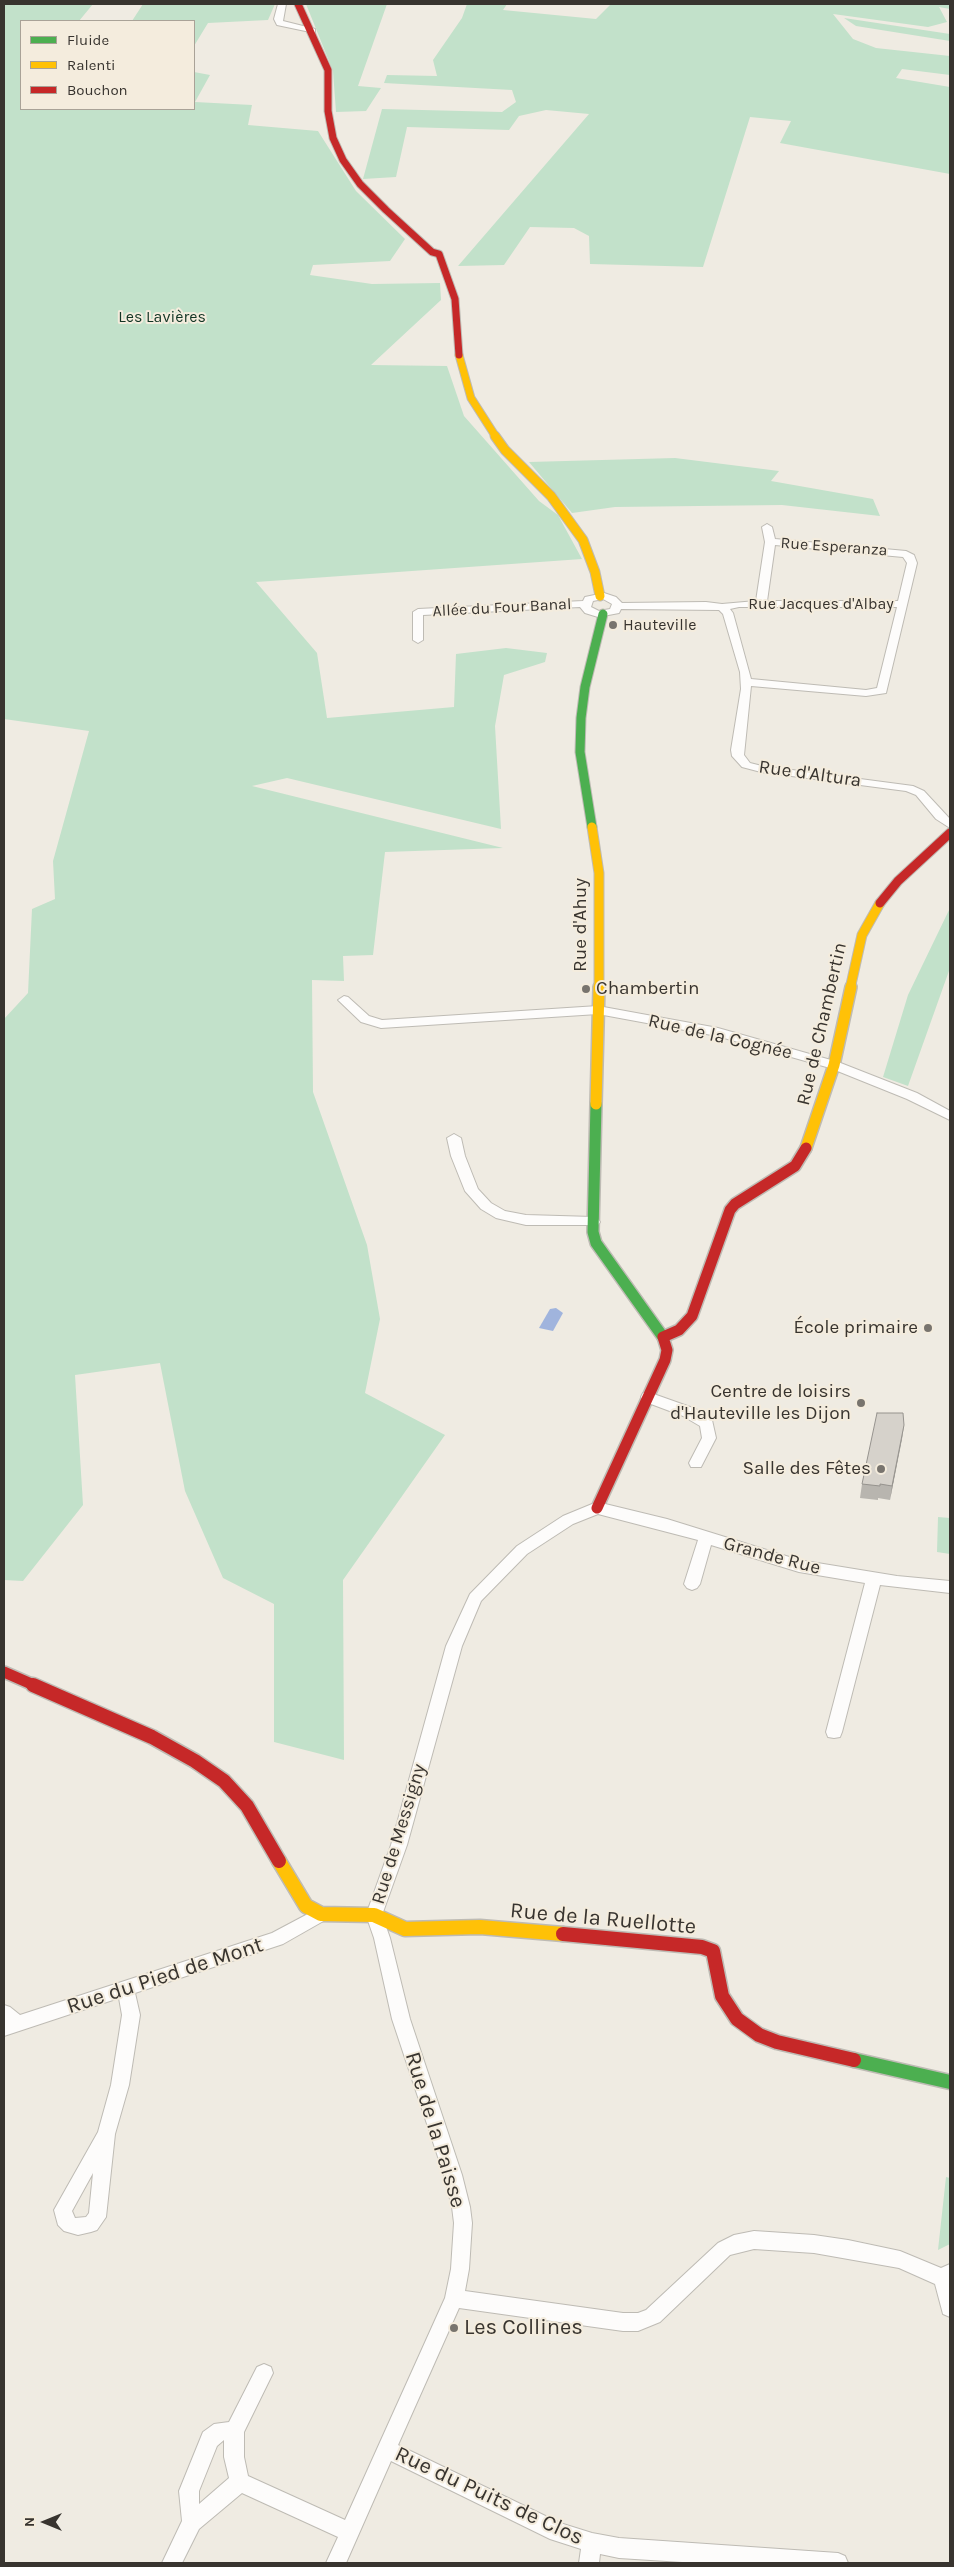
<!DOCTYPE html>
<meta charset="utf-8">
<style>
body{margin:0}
#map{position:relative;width:954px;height:2567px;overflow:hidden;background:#efebe2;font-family:Karla,sans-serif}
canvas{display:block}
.frame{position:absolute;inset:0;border:5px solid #38342f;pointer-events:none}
.legend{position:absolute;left:20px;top:20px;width:175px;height:90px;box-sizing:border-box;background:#f4ecdd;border:1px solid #a9a297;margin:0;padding:6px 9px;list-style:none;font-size:15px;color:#38342f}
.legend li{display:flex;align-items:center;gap:10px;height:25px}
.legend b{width:25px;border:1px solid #a9a297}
.north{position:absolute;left:20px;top:2497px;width:50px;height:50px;-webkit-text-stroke:4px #f4ecdd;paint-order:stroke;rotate:270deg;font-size:14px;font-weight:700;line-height:20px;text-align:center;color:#38342f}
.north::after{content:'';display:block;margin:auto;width:18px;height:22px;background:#38342f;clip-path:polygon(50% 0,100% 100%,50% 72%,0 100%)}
</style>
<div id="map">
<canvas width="954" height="2567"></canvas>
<div class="frame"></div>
<ul class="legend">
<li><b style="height:6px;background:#4caf50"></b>Fluide</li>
<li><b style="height:6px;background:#ffc107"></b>Ralenti</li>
<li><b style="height:6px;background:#c62828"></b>Bouchon</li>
</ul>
<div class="north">N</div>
</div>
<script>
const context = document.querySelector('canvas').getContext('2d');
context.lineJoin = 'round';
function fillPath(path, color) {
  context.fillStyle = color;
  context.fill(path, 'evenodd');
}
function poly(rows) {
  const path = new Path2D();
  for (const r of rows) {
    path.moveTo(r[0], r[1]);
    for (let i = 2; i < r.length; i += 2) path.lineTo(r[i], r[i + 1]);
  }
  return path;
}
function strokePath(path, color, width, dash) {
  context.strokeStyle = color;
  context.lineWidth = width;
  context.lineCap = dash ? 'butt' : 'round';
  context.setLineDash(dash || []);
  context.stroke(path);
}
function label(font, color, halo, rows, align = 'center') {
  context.font = font + ' Karla,sans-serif';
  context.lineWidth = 4;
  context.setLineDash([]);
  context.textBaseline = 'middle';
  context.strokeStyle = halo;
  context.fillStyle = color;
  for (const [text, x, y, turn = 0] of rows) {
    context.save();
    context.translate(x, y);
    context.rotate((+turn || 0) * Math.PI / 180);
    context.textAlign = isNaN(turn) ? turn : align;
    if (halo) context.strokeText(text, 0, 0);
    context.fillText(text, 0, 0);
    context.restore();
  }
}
const green = poly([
 [4,4,93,4,79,21,21,21,21,109,194,109,194,72,210,75,195,102,252,105,248,125,318,131,356,191,405,239,390,261,313,265,310,275,372,284,440,283,441,300,371,365,447,366,464,416,539,501,558,515,582,559,256,582,317,653,327,718,454,707,456,654,506,648,547,653,545,662,504,675,495,726,501,829,287,778,252,786,503,848,385,852,373,955,343,956,344,981,312,980,313,1092,367,1245,380,1319,365,1393,445,1435,343,1580,344,1760,274,1742,274,1604,223,1578,185,1491,160,1363,75,1375,83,1505,23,1581,4,1580,4,1019,28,993,32,909,55,899,53,861,89,731,4,719],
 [143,4,275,4,268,20,208,23,194,46,194,21,132,21],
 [306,4,387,4,358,86,381,88,366,111,336,112,333,71],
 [467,4,507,4,503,10,596,19,611,4,950,4,950,9,939,7,947,22,928,27,833,14,853,39,876,48,950,56,950,75,902,69,896,78,950,87,950,174,780,143,791,121,750,117,703,267,590,264,589,236,574,228,530,227,504,265,458,266,589,114,546,110,519,116,509,130,407,127,396,177,363,179,382,109,502,112,516,102,512,90,384,83,387,75,437,76,433,60,462,18],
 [844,18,950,34,950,41,856,26],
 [675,458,779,471,771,481,873,499,880,516,782,505,615,507,572,513,529,462],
 [950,908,950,968,908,1086,883,1077,908,995],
 [938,1517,950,1518,950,1554,937,1552],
 [946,2177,950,2178,950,2244,938,2250]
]);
const water = poly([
 [556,1308,563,1313,553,1331,539,1328,550,1309]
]);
const street = poly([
 [278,4,286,4,283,21,315,29,315,33,277,25,274,19,278,4],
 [767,524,772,527,775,539,906,551,914,555,917,563,886,693,866,696,751,686,744,755,750,763,762,766,913,786,924,791,950,819,950,828,936,819,916,795,906,791,761,772,742,767,732,756,731,750,741,689,740,672,723,614,719,610,621,609,619,613,598,617,585,613,580,607,423,615,423,640,418,643,413,640,413,612,418,609,583,601,585,597,604,593,616,597,622,603,706,602,722,604,756,601,765,542,762,527,767,524],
 [775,545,903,557,907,563,898,601,767,601,775,545],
 [603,599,612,604,610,609,599,611,591,607,593,601,603,599],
 [739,607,897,607,877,688,866,690,751,679,733,613,730,609,739,607],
 [344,996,348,997,369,1016,382,1020,598,1006,718,1028,838,1062,917,1093,950,1111,950,1120,907,1099,830,1068,717,1036,598,1014,381,1028,361,1022,338,1000,344,996],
 [454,1134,461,1138,465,1156,478,1189,491,1203,505,1211,526,1215,593,1217,598,1219,600,1222,598,1225,526,1225,496,1218,481,1209,465,1191,451,1156,447,1138,454,1134],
 [648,1392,693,1408,706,1414,712,1420,716,1438,701,1467,691,1467,689,1463,702,1438,700,1426,683,1416,643,1401,641,1397,643,1393,648,1392],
 [597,1502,667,1519,799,1560,897,1576,950,1581,950,1593,880,1585,842,1732,840,1737,834,1738,828,1737,826,1732,865,1583,799,1572,711,1545,700,1584,697,1588,692,1590,687,1588,684,1584,698,1540,598,1514,573,1524,527,1554,481,1601,462,1646,407,1845,382,1915,390,1938,410,2019,462,2175,470,2207,472,2223,469,2269,465,2291,623,2313,638,2313,646,2310,718,2243,734,2235,754,2231,814,2235,848,2240,900,2251,941,2268,950,2264,950,2317,943,2314,935,2284,899,2268,814,2253,754,2249,730,2255,660,2322,638,2331,623,2331,459,2308,398,2445,560,2523,592,2533,619,2538,838,2553,845,2556,848,2563,698,2563,619,2558,600,2554,599,2563,579,2563,581,2549,550,2539,391,2461,346,2563,326,2563,338,2537,242,2493,199,2529,182,2563,162,2563,182,2521,179,2491,203,2432,214,2424,229,2422,257,2367,264,2364,271,2367,273,2373,244,2432,244,2457,248,2476,345,2520,445,2298,451,2269,454,2223,452,2207,444,2175,392,2019,374,1938,366,1915,391,1845,446,1646,470,1594,517,1546,563,1516,597,1502],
 [224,2440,224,2457,229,2478,199,2504,199,2491,217,2446,224,2440],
 [321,1907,327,1909,329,1914,327,1919,283,1944,135,1993,140,2015,129,2085,115,2134,106,2217,97,2230,91,2232,78,2235,64,2231,58,2225,54,2210,98,2132,111,2085,122,2015,119,1998,4,2036,4,2005,10,2007,20,2015,272,1933,321,1907],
 [93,2173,89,2213,86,2217,75,2218,72,2211,93,2173]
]);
const fastFar2 = poly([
 [592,827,580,752,581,718,585,687,603,614]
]);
const fastFar1 = poly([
 [596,1104,593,1232,596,1243,663,1337]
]);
const fast = poly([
 [854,2060,950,2082]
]);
const slowFar3 = poly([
 [459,355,471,398,496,437]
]);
const slowFar2 = poly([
 [495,436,505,450,551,496,583,540,595,572,600,596],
 [592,827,599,873,599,989],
 [850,989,862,935,880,903]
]);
const slowFar1 = poly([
 [596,1104,599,987],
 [806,1148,834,1065,851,987]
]);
const slow = poly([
 [279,1861,306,1906,321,1914,374,1915,405,1929,480,1927,563,1934]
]);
const jamFar3 = poly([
 [298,4,328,70,328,111,333,138,343,160,360,184,386,210,432,252,439,254,455,299,459,355]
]);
const jamFar2 = poly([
 [880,903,898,881,950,833]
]);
const jamFar1 = poly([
 [597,1508,665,1360,667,1350,663,1337,679,1330,692,1316,730,1210,735,1204,795,1166,806,1148],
 [4,1672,36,1686]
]);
const jam = poly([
 [33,1685,152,1737,195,1761,224,1781,247,1806,279,1861],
 [563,1934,702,1947,713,1951,722,1996,737,2019,759,2035,777,2042,854,2060]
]);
const wall = poly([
 [904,1425,890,1500,878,1498,878,1500,860,1498,862,1484]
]);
const shadedWall = poly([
 [904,1425,902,1439,890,1500,892,1486]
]);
const building = poly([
 [877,1413,903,1413,904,1425,892,1486,880,1484,880,1486,862,1484,877,1413]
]);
const markers = [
 [613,625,5,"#78746e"],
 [586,989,5,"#78746e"],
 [928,1328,5,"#78746e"],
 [861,1403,5,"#78746e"],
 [881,1469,5,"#78746e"],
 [454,2328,5,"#78746e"]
];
const farParknames = [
 ["Les Lavières",162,317]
];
const farStreetnames = [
 ["Rue Esperanza",834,547,4],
 ["Rue Jacques d'Albay",821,604],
 ["Allée du Four Banal",502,608,-3]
];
const farPoinames = [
 ["Hauteville",623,625]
];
const streetNames = [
 ["Rue d'Altura",810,774,8],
 ["Rue d'Ahuy",581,925,-90],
 ["Rue de Chambertin",822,1024,-77],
 ["Rue de la Cognée",720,1037,13],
 ["Grande Rue",772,1556,15],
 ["Rue de Messigny",399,1834,-73]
];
const poiNames = [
 ["Chambertin",596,989,"left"],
 ["École primaire",918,1328],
 ["Centre de loisirs",851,1392],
 ["d'Hauteville les Dijon",851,1414],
 ["Salle des Fêtes",871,1469]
];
const nearStreetnames = [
 ["Rue de la Ruellotte",603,1919,5],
 ["Rue du Pied de Mont",165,1976,-18],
 ["Rue de la Paisse",435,2130,73],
 ["Rue du Puits de Clos",489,2496,25]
];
const nearPoinames = [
 ["Les Collines",464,2328]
];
fillPath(green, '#c2e1ca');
fillPath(water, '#a0b4dd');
strokePath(street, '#bebbb4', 2);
strokePath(fastFar2, '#bebbb4', 11);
strokePath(fastFar1, '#bebbb4', 14);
strokePath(fast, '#bebbb4', 17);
strokePath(slowFar3, '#bebbb4', 9);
strokePath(slowFar2, '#bebbb4', 11);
strokePath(slowFar1, '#bebbb4', 14);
strokePath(slow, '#bebbb4', 17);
strokePath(jamFar3, '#bebbb4', 9);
strokePath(jamFar2, '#bebbb4', 11);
strokePath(jamFar1, '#bebbb4', 14);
strokePath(jam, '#bebbb4', 17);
fillPath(street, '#fdfcfb');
strokePath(fastFar2, '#4caf50', 9);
strokePath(fastFar1, '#4caf50', 11);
strokePath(fast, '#4caf50', 14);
strokePath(slowFar3, '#ffc107', 7);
strokePath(slowFar2, '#ffc107', 9);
strokePath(slowFar1, '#ffc107', 11);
strokePath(slow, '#ffc107', 14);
strokePath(jamFar3, '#c62828', 7);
strokePath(jamFar2, '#c62828', 9);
strokePath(jamFar1, '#c62828', 11);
strokePath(jam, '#c62828', 14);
fillPath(wall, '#b8b5af');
fillPath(shadedWall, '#96938e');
fillPath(building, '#d6d2cb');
strokePath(building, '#96938e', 1);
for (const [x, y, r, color] of markers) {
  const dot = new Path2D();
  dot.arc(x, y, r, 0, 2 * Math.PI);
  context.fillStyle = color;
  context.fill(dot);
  strokePath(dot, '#f4ecdd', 2);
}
label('16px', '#123524', '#f4ecdd', farParknames);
label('16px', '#38342f', '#f4ecdd', farStreetnames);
label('16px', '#38342f', '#f4ecdd', farPoinames, 'left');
label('19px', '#38342f', '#f4ecdd', streetNames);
label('19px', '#38342f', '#f4ecdd', poiNames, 'right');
label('22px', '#38342f', '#f4ecdd', nearStreetnames);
label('22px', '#38342f', '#f4ecdd', nearPoinames, 'left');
</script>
